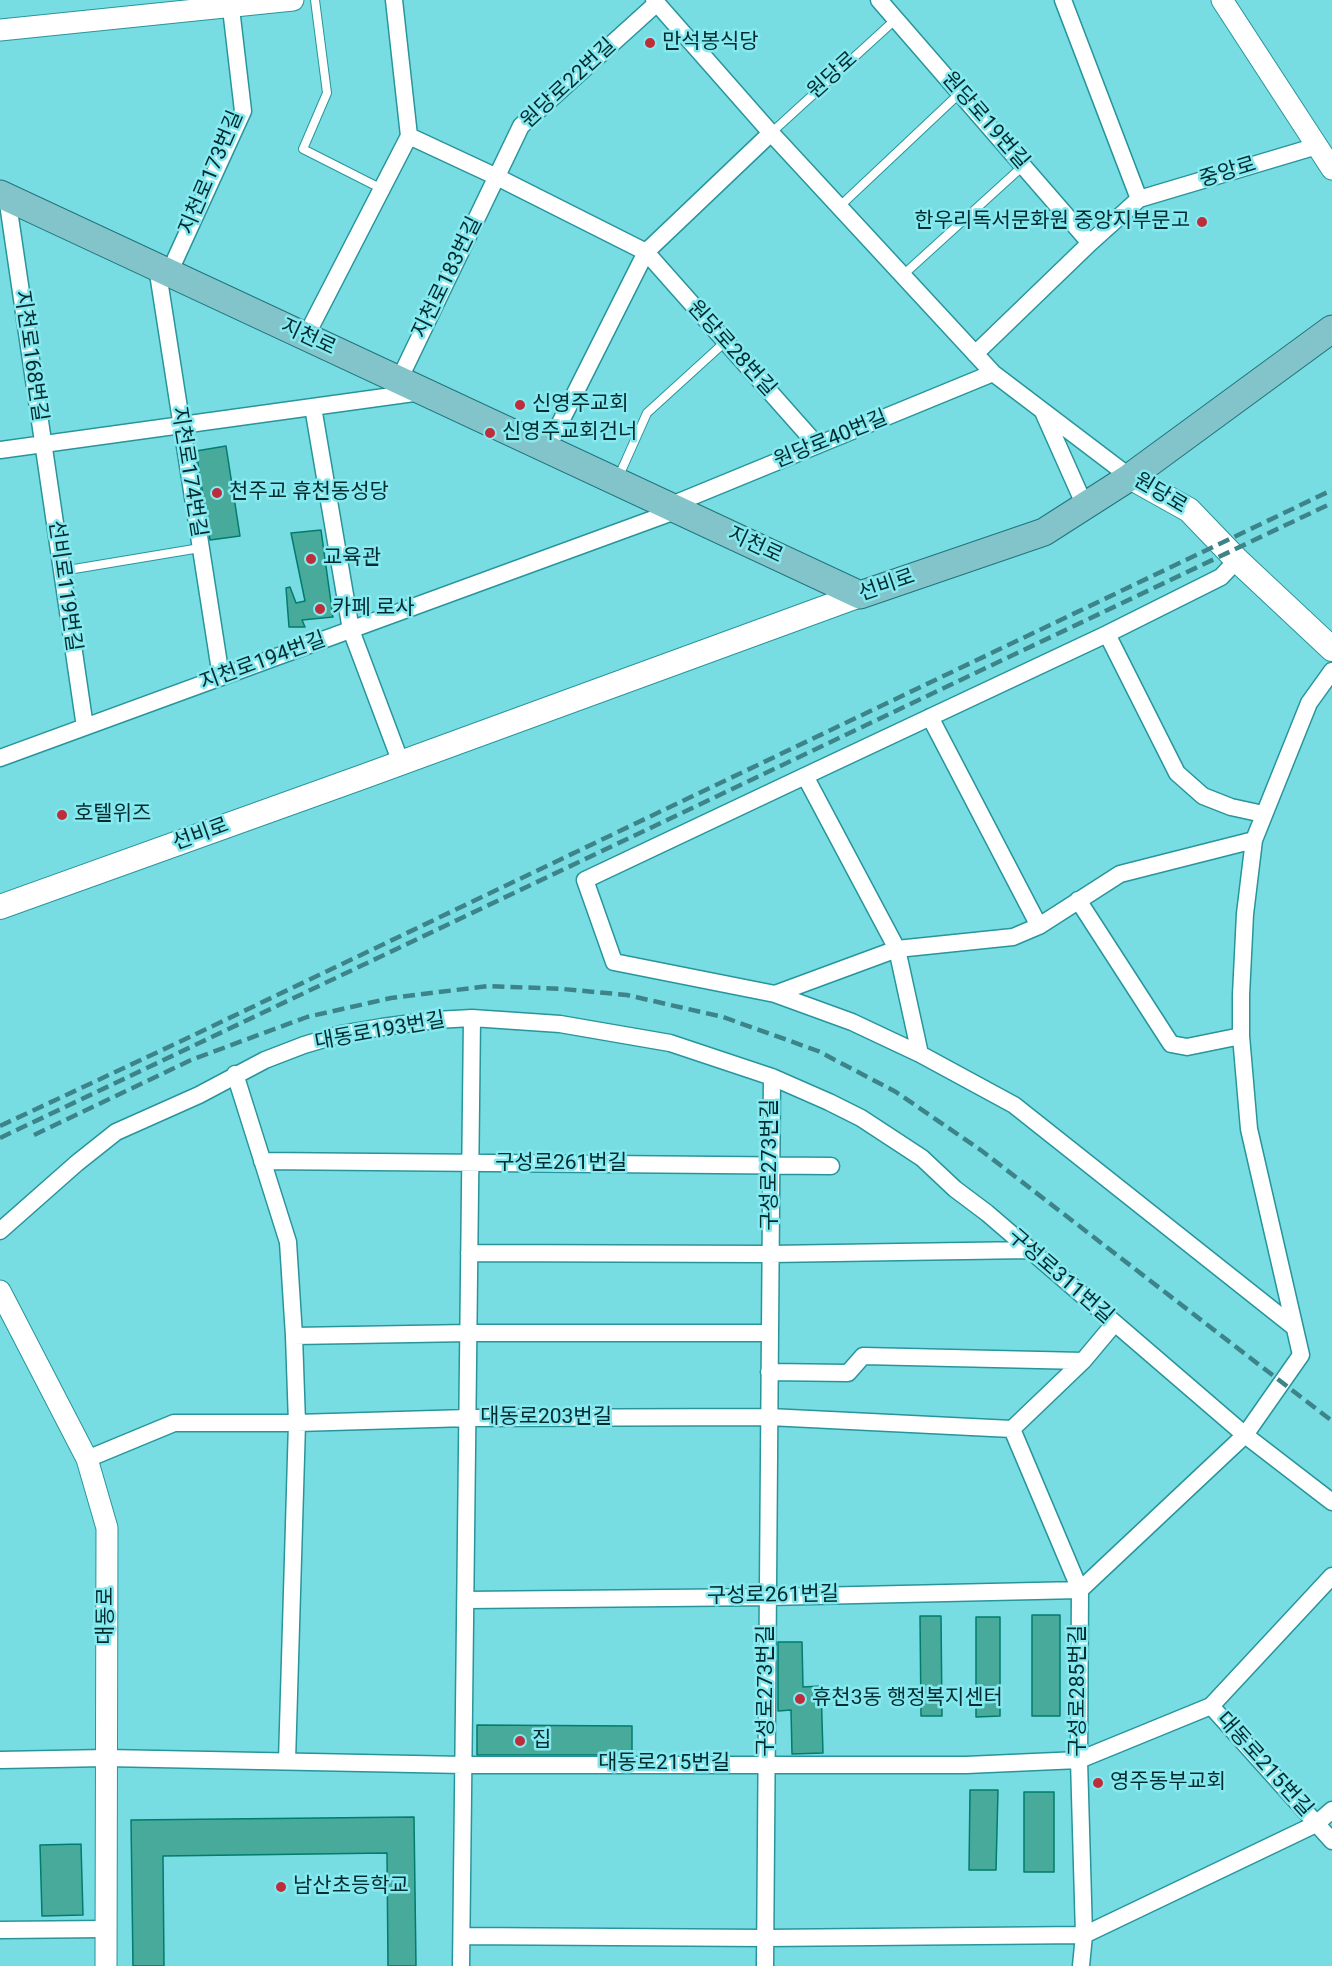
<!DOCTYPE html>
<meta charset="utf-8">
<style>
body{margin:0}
canvas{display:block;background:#78dce3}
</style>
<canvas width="1332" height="1966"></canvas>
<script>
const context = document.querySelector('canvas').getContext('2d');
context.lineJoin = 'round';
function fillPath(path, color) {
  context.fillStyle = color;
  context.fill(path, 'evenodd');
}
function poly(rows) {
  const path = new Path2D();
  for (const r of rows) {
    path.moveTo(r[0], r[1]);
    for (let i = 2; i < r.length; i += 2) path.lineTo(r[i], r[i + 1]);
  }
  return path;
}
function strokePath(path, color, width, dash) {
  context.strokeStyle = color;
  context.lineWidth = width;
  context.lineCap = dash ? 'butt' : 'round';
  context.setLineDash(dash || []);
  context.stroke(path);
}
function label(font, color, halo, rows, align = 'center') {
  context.font = font + ' Roboto,"Noto Sans KR",sans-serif';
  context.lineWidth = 5;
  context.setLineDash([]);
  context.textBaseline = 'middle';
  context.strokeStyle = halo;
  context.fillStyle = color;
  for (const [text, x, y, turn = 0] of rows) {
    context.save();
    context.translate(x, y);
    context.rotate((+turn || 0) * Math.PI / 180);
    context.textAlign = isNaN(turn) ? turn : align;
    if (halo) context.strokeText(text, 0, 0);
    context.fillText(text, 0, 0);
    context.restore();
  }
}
const building = poly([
 [226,446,240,536,210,540,196,451,226,446],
 [321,530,333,617,302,620,305,627,289,627,286,588,290,587,296,603,305,601,291,533,321,530],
 [1032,1615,1060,1615,1060,1716,1032,1716,1032,1615],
 [920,1616,941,1616,942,1716,921,1716,920,1616],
 [976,1617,1000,1617,1000,1716,976,1717,976,1617],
 [778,1642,802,1642,803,1687,821,1686,823,1753,792,1754,791,1710,778,1711,778,1642],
 [477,1725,632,1726,632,1755,477,1755,477,1725],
 [970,1790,998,1790,996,1870,969,1870,970,1790],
 [1024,1792,1054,1792,1054,1872,1024,1872,1024,1792],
 [414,1817,416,1966,388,1966,387,1853,163,1856,164,1966,133,1966,131,1820,414,1817],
 [81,1844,83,1915,42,1916,40,1845,81,1844]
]);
const service = poly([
 [315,0,327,93,303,149,382,189],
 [771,133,896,19],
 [839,207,960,93],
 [903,275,1023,166],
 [618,478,647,413,725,342],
 [62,571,200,548]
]);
const minor = poly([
 [654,0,771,133,993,373,1130,477],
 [879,0,1090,243],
 [1063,0,1139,199],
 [409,136,497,177,646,252,817,445],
 [7,197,85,727],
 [157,267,221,677],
 [169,273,243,111,230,0],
 [306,336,409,136,394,0],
 [975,354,1090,243,1139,199,1317,146],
 [399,380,521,126,657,3],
 [313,407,351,630,401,763],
 [1044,414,1085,506],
 [547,449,646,252,771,133],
 [0,450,421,392],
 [669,506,993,373],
 [1107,634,1177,773,1203,796,1231,807,1263,814],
 [0,758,678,510],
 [805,776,1107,634,1221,577,1237,560],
 [1078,900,1171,1044,1187,1047,1241,1036],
 [1039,926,1120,874,1254,840],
 [775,994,897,949,1013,937,1039,926,930,717],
 [920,1054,897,949,805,776,585,880,614,962,775,994,852,1022,920,1054,1014,1105,1294,1327],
 [235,1074,288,1242,294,1336,297,1423,287,1761],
 [262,1161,831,1166],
 [0,1231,77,1163,116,1132,199,1095,265,1060,304,1045,341,1034,382,1027,436,1020,472,1018,560,1024,670,1043,772,1077,829,1102,861,1118,922,1158,955,1189,987,1213,1245,1435,1332,1502],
 [469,1253,770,1254,1029,1250],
 [294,1336,469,1333,770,1333],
 [769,1372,848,1373,863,1356,1083,1361],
 [1012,1429,1080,1590,1079,1760,1084,1935,1081,1966],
 [1012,1429,1083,1361,1114,1324],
 [87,1459,174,1423,297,1423,468,1418,769,1417,1012,1429],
 [466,1600,768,1597,1080,1590,1245,1435,1301,1355,1249,1129,1241,1036,1241,995,1245,914,1254,840,1309,703,1332,671],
 [1211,1706,1332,1841],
 [0,1760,106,1758,464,1765,966,1765,1079,1760,1211,1706,1332,1576],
 [0,1930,106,1929],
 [462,1936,765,1938,1084,1935,1316,1824,1332,1810],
 [461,1966,472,1018],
 [765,1966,772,1077]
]);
const tertiary = poly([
 [1222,0,1332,169],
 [0,30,293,0],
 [0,1291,87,1459,107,1528,106,1966]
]);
const secondary = poly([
 [1130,477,1189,510,1237,560,1332,649],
 [0,907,365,776,860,595]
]);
const primary = poly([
 [0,194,860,595,1044,532,1130,477,1332,329]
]);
const rail = poly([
 [0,1126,175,1044,1332,490],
 [34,1135,191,1060,307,1017,391,998,488,986,563,989,627,995,723,1017,818,1051,896,1092,982,1151,1332,1421],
 [0,1138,1332,503]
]);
const markers = [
 [650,43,6,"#be2e3a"],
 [1202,222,6,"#be2e3a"],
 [520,405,6,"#be2e3a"],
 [490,433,6,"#be2e3a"],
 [217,493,6,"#be2e3a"],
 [311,559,6,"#be2e3a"],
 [320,609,6,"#be2e3a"],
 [62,815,6,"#be2e3a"],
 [800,1699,6,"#be2e3a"],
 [520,1741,6,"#be2e3a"],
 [1098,1783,6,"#be2e3a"],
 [281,1887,6,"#be2e3a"]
];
const poiNames = [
 ["만석봉식당",662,43],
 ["한우리독서문화원 중앙지부문고",1190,222,"right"],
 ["신영주교회",532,405],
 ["신영주교회건너",502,433],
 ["천주교 휴천동성당",229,493],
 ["교육관",323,559],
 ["카페 로사",332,609],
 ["호텔위즈",74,815],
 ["휴천3동 행정복지센터",812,1699],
 ["집",532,1741],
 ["영주동부교회",1110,1783],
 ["남산초등학교",293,1887]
];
const streetNames = [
 ["원당로",833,76,-42],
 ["원당로22번길",569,84,-43],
 ["원당로19번길",985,121,49],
 ["지천로173번길",212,173,-67],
 ["중앙로",1228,173,-17],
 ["지천로183번길",448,278,-64],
 ["지천로",308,338,25],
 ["원당로28번길",731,349,48],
 ["지천로168번길",30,356,82],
 ["원당로40번길",831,440,-22],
 ["지천로174번길",188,472,81],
 ["원당로",1160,494,31],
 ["지천로",755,546,25],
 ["선비로119번길",64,586,82],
 ["선비로",887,586,-19],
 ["지천로194번길",263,662,-20],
 ["선비로",201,835,-20],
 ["대동로193번길",380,1032,-10],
 ["구성로261번길",561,1164],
 ["구성로273번길",771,1165,-90],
 ["구성로311번길",1060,1277,41],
 ["대동로203번길",546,1418],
 ["구성로261번길",773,1596,-1],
 ["대동로",107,1616,-90],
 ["구성로273번길",767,1691,-90],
 ["구성로285번길",1079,1691,-90],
 ["대동로215번길",664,1764],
 ["대동로215번길",1264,1765,48]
];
fillPath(building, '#48aa9b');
strokePath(building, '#017c6e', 1.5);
strokePath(service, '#28959c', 10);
strokePath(minor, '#28959c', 19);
strokePath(tertiary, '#28959c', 23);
strokePath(secondary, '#28959c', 26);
strokePath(primary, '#1f757c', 29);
strokePath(service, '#fff', 8);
strokePath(minor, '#fff', 16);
strokePath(tertiary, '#fff', 21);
strokePath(secondary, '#fff', 24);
strokePath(primary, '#82c4c9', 27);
strokePath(rail, '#3c8489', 4.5, [12, 6]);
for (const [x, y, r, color] of markers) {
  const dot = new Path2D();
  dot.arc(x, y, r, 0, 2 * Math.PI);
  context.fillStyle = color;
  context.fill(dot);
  strokePath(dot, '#86e9f0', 2);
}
label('21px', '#002c2f', '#86e9f0', poiNames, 'left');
label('21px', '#002c2f', '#86e9f0', streetNames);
</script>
